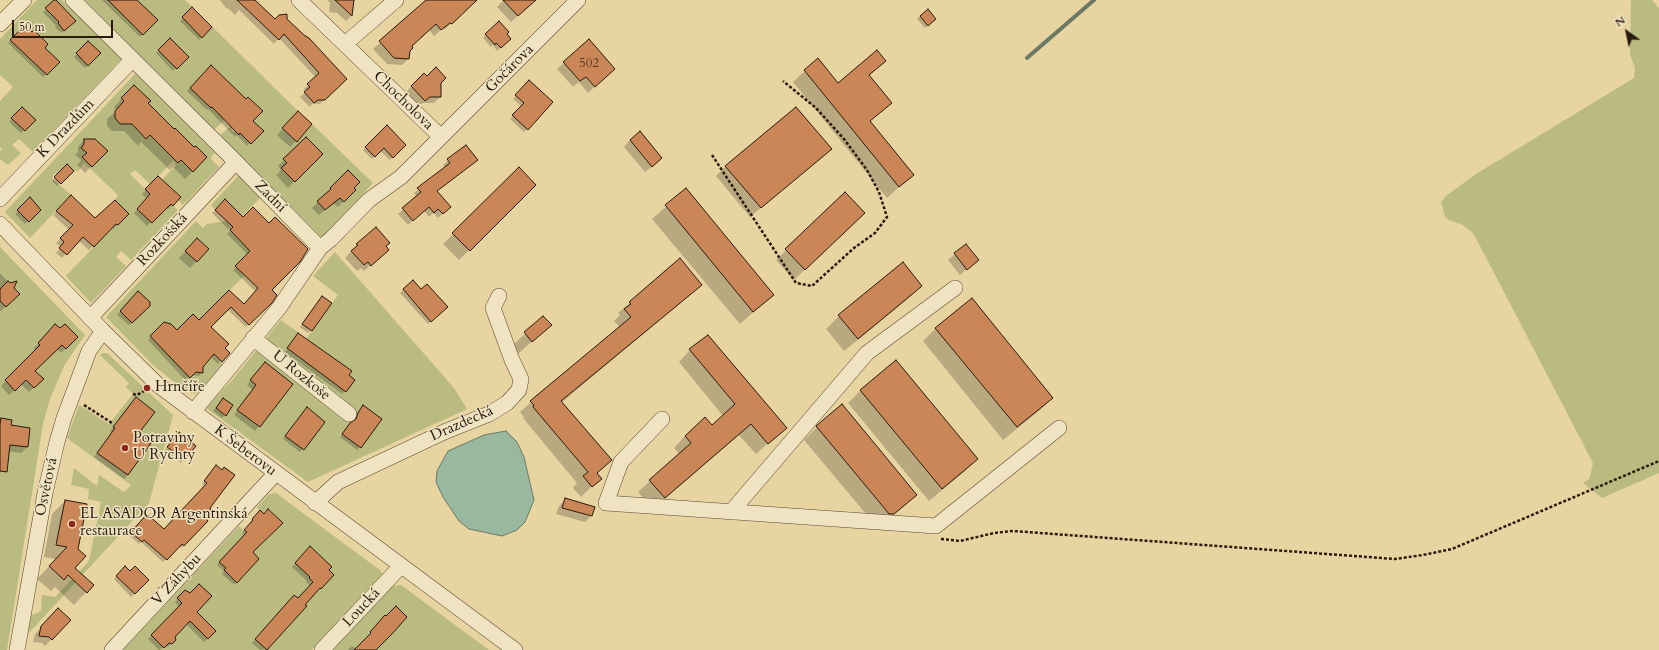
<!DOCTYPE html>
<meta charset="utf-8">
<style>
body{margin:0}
#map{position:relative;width:1659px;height:650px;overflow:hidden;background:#e7d4a0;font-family:Cardo,serif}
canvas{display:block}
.north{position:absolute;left:1607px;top:12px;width:40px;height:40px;-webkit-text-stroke:3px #efe3c1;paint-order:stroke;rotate:327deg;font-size:11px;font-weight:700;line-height:16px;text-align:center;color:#2a1a0f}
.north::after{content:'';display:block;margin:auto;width:14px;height:18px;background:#2a1a0f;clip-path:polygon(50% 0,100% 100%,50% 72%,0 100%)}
.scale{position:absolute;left:12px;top:20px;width:101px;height:18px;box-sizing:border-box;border:2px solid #2a1a0f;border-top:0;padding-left:5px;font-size:12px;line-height:14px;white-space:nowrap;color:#2a1a0f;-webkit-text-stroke:3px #efe3c1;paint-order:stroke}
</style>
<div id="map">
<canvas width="1659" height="650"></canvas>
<div class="north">N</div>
<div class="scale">50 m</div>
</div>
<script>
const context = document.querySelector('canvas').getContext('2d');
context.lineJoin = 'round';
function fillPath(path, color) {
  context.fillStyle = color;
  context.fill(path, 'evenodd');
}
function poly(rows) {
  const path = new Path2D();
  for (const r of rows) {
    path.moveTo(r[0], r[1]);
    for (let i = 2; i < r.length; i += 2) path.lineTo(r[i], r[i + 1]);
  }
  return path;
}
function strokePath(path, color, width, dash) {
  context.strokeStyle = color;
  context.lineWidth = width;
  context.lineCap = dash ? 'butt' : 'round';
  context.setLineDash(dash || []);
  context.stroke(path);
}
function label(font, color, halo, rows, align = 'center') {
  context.font = font + ' Cardo,serif';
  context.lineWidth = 3;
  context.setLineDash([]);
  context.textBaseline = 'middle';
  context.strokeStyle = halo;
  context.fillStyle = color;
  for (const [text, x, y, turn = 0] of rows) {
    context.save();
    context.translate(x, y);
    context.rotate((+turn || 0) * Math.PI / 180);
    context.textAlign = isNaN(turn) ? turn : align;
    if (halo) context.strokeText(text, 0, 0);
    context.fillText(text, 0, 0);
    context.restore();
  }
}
const green = poly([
 [37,0,62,0,121,59,33,152,19,139,12,145,21,153,8,165,0,159,0,151,2,149,0,147,0,101,13,87,0,75,0,39],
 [85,0,185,0,298,111,282,128,308,129,312,124,373,183,323,239,220,135,231,126,232,128,231,130,233,132,235,131,239,134,240,133,263,131,252,122,262,111,249,97,214,130],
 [1631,0,1652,0,1659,8,1659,473,1602,498,1583,483,1588,480,1590,477,1593,463,1479,244,1472,232,1463,225,1449,220,1445,217,1441,202,1446,196,1476,174,1634,78,1635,68,1630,54],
 [136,73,215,153,211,157,212,160,219,167,183,205,178,200,181,197,162,180,176,165,173,161,150,184,135,170,130,174,147,191,171,204,178,210,131,260,121,251,116,257,126,266,91,303,66,276,109,231,112,218,118,225,129,215,115,200,118,195,84,163,78,171,74,171,66,164,57,174,55,173,52,178,71,195,30,238,5,212],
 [239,175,260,198,229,230,237,238,247,227,254,247,245,275,199,320,193,314,183,325,223,364,199,392,195,394,187,392,154,366,106,317,196,221,203,228,207,224,227,221,236,211,225,199,215,210,211,205],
 [0,247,85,335,65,364,50,399,43,424,7,650,0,650],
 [335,252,454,388,467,409,308,482,206,408,234,378,281,320,299,333,287,348,304,361,315,346,306,339,338,295,313,276],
 [103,353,107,353,173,415,149,503,27,635,30,616,41,611,42,595,55,597,88,562,90,556,101,502,88,499,89,489,71,485,74,468,97,486,99,475,124,492,131,485,67,438,79,405,109,424,133,394,126,387,129,383,100,355],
 [276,493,381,571,382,574,312,650,123,650,239,526,255,541,261,535,269,537,282,523,269,509,264,514,257,507,269,494],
 [401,585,489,650,333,650,393,586]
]);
const water = poly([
 [506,431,517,442,524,457,534,500,525,522,517,530,502,536,469,529,459,521,443,497,436,482,437,471,448,451,484,435,506,431]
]);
const shadow = poly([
 [55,0,72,24,61,33,55,27,56,26,43,12],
 [102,0,136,0,156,20,140,37],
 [220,0,254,0,275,20,286,19,346,79,320,104,312,104,310,107,300,97,306,92,304,89,316,78,279,38,274,44,239,10,235,15,229,9,226,8],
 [327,0,355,0,352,4,352,15,346,21,337,13,329,12,330,3],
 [428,0,476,0,444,30,443,28,434,36,429,30,411,46,409,51,408,59,402,65,387,64,373,49],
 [504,0,535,0,511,22,497,7],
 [192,9,211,27,199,40,180,21],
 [920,16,932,22,925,28,917,19],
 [499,23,510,39,497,51,493,45,491,47,483,38],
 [25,26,43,48,58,62,43,77,8,43],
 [170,39,188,57,173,71,156,53],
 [88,42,99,53,85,68,74,57],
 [818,59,838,84,885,61,868,76,890,103,869,122,912,175,887,198,793,82],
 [564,63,607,75,588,93,579,82,573,87,557,69],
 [211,66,252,121,262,131,247,146,237,135,235,137,208,109,207,110,187,91],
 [424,74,440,83,440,97,434,103,423,103,418,107,405,93],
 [529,81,552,102,524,132,510,119,522,107,513,99],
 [134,86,147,103,194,149,206,157,185,179,173,167,170,170,141,142,138,146,124,131,112,131,107,126,107,119,117,110,114,107],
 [22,108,34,120,21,133,9,122],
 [298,112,296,141,290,147,277,135],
 [387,127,405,145,390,160,380,151,372,159,363,150],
 [306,138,322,154,288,188,276,175,281,170,278,166],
 [84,140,106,151,85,173,77,165,81,160,75,155,78,152,78,147],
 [630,140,655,164,645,172,624,147],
 [466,146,436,192,445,211,438,218,433,213,429,217,424,211,408,225,398,214,417,197,414,193,446,168,443,165],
 [830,149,750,217,716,176,726,166],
 [67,165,72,171,57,186,52,181],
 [519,168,535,185,459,260,443,244],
 [348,171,354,190,338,207,333,203,319,215,312,208],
 [158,178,180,198,168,209,166,207,147,226,134,213,147,199,142,194],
 [686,189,773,295,740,324,652,219],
 [845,194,854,223,794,280,776,260],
 [71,197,95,220,128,214,113,229,112,227,89,250,78,240,62,258,56,253,61,247,56,243,69,230,53,215],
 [30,199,40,210,25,224,15,214],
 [225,201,271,290,271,302,246,327,227,309,209,327,229,353,218,364,211,357,202,367,202,372,199,376,192,375,186,381,148,340,165,323,177,332,199,321,229,291,244,305,256,292,233,270,248,255,227,234,230,231,212,213],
 [197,239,208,249,190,268,179,258],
 [357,245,385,246,381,256,364,271,361,268,357,271,345,258],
 [955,254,977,260,960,275,948,260],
 [680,259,701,284,690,295,561,403,599,471,596,474,600,478,581,497,573,488,577,483,523,418,524,417,520,412,531,402,620,327,614,321,620,315,618,313],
 [0,273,19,294,1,311,0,311],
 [413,281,421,290,446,307,428,324,400,293],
 [921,286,908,299,844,351,826,329,839,316],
 [138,292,149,306,129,325,117,315],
 [320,300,311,330,308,333,300,327],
 [543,317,550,325,518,354,512,346],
 [936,328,1052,398,1039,411,1003,440,923,341],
 [51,330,60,330,77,337,61,353,57,349,34,371,42,379,29,392,21,384,9,395,1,386,36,350,34,348],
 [295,338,347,375,345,391,342,394,285,352],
 [690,350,785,428,756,454,739,435,653,509,638,492,680,454,674,448,685,436,712,426,723,416,679,362],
 [265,363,291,384,255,431,234,415,253,390,247,385],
 [861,390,977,459,964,472,929,501,848,403],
 [132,402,137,433,128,475,124,479,94,457,112,433,110,431],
 [220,402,225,415,222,418,213,411],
 [360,410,381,420,357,450,340,437,347,427,354,422,355,417],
 [304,412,323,422,300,452,283,439],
 [2,419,10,426,27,447,21,453,8,451,6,466,0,473,0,421],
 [817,427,916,495,880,527,876,526,804,440],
 [176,436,195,446,181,463,165,450],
 [213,470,208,508,203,517,207,521,181,548,178,546,163,562,141,542,139,544,129,535,147,516,164,531,205,486,202,484],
 [565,500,594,507,591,516,585,522,556,514,559,506],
 [65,501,73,568,86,592,74,605,55,587,51,591,37,579,56,559,44,557,52,514],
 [260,512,251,552,258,559,234,585,222,574,224,571,217,565,245,536,242,533,251,524,250,522],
 [310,548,331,567,304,605,267,649,260,650,252,643,291,600,298,599,310,586,306,582,307,581,292,567],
 [125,567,130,572,148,580,131,597,114,579],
 [190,594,196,612,215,631,204,642,186,624,174,636,175,639,168,647,165,646,159,650,148,639,179,607,175,602,182,595],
 [52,616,70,620,45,646,42,643,33,642,35,634],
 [382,620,374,650,348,650,352,646,356,649]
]);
const stream = poly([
 [1027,58,1094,0]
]);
const building = poly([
 [54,0,56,0,76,21,64,31,58,23,59,22,45,8,54,0],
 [108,0,137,0,158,20,143,35,108,0],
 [237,0,255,0,275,19,279,15,287,14,287,19,304,35,309,38,347,79,325,100,318,100,314,103,304,92,310,87,307,84,319,73,284,34,279,40,237,0],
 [335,0,354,0,352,16,335,0],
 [426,0,477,0,452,24,450,23,441,30,436,24,412,46,413,48,410,51,409,59,394,58,379,41,426,0],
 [503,0,536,0,518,16,503,0],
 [192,7,212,27,202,38,182,17,192,7],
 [928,9,936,19,928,26,920,16,928,9],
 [499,21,509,32,507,34,511,39,501,48,496,43,495,45,485,34,499,21],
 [25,25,32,32,34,30,48,44,45,48,60,62,47,75,10,40,25,25],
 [170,38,189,57,177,69,158,50,170,38],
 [589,39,615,69,595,87,586,77,580,81,563,62,589,39],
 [88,41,101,53,88,66,76,53,88,41],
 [877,50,886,61,869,75,892,103,870,121,914,175,899,187,804,70,818,58,838,83,877,50],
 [211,65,246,99,248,97,263,111,253,121,264,131,251,144,240,133,239,135,212,107,211,108,190,88,211,65],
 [436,67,446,78,441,83,441,97,430,97,425,101,411,86,424,73,427,76,436,67],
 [529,80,553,102,528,130,512,115,524,103,515,95,529,80],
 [134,85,151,101,148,103,174,129,175,128,194,147,196,146,207,157,193,172,181,160,178,163,150,135,146,139,132,124,120,124,115,118,115,111,124,101,121,98,134,85],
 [22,107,36,120,25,131,11,118,22,107],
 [796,107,832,149,761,208,725,166,796,107],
 [298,111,312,124,297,142,282,128,298,111],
 [387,125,406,145,393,158,384,148,375,157,365,147,387,125],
 [640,131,662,158,652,167,630,140,640,131],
 [306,137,323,154,295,182,281,168,287,163,283,159,306,137],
 [84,139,95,139,108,151,92,167,82,157,87,153,81,148,84,144,84,139],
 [466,145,478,160,437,191,451,207,443,214,438,209,434,213,429,207,413,221,402,208,421,192,417,188,450,163,447,159,466,145],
 [67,164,74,171,61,184,54,177,67,164],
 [519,167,536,185,470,251,452,233,519,167],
 [348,170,360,182,354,188,356,190,344,202,340,198,325,210,317,201,331,189,330,188,348,170],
 [158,176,181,197,173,206,171,204,152,223,137,209,150,194,145,189,158,176],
 [686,188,774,295,753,312,665,205,686,188],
 [845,192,865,213,805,270,785,249,845,192],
 [71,195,95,218,115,200,129,214,118,225,116,224,94,247,83,237,67,255,59,248,64,242,60,238,73,225,56,211,71,195],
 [30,197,41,210,29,222,17,210,30,197],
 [225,199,243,217,253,207,269,223,275,217,308,249,300,262,272,290,277,295,272,303,249,325,231,307,211,327,229,344,225,348,230,353,222,362,214,354,203,367,203,373,196,372,190,378,150,336,164,322,171,324,177,330,193,314,199,320,229,290,244,304,258,288,235,266,250,251,230,230,233,227,215,210,225,199],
 [376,227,390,243,386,246,389,250,371,266,368,262,364,265,351,251,358,245,356,244,376,227],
 [197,238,209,249,197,262,185,251,197,238],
 [966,244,979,260,967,270,954,253,966,244],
 [680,258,702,285,561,401,612,460,597,473,602,479,592,487,583,476,588,472,533,407,534,405,530,401,631,317,624,309,631,304,629,302,680,258],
 [903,262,922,286,858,339,838,315,903,262],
 [413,280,421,289,427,284,448,307,431,322,403,289,413,280],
 [8,281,10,283,17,281,14,288,20,294,6,307,0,301,0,289,8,281],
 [138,291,150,302,150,306,132,323,120,311,138,291],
 [322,296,332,303,312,331,302,324,322,296],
 [972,298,1053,398,1017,427,935,328,972,298],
 [543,316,552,325,532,342,524,332,543,316],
 [55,324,60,328,65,324,78,337,66,349,62,345,35,371,44,379,34,388,26,380,15,391,5,380,40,345,38,343,55,324],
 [298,333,352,371,349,375,355,380,346,392,287,348,298,333],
 [708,335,787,428,768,444,751,424,665,498,649,480,691,443,685,436,705,417,712,425,735,404,689,349,708,335],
 [896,360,978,459,942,489,860,390,896,360],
 [265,362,293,384,260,427,237,410,256,385,250,380,265,362],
 [136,397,155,412,139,433,152,442,128,475,97,453,115,428,113,427,136,397],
 [223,398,233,405,226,416,216,408,223,398],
 [842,404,917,495,894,514,889,514,885,509,816,426,842,404],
 [363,405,382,419,361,448,342,434,350,423,356,419,358,413,363,405],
 [307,407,325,422,304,450,285,436,307,407],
 [1,418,12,420,11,425,30,428,28,447,10,445,7,472,0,471,0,424,1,418],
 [179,432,196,446,185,460,167,447,179,432],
 [216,465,222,470,224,467,235,475,210,508,211,510,205,517,208,521,184,546,182,544,167,560,144,540,142,542,131,532,147,514,164,529,207,483,204,481,216,465],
 [565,498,595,507,592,516,562,508,565,498],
 [65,500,87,504,78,549,86,556,75,568,94,585,87,593,68,575,64,580,49,566,67,547,56,545,65,500],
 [268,509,283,523,253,552,259,559,237,583,224,570,226,568,219,562,247,532,244,530,253,520,252,519,260,510,264,514,268,509],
 [310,546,332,567,329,570,334,575,321,589,320,588,305,605,307,606,267,650,255,639,294,595,298,598,313,582,309,578,310,577,295,563,310,546],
 [125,566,130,571,135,566,149,580,135,594,116,576,125,566],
 [199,584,212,596,197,612,216,631,208,639,190,621,175,637,176,640,172,644,169,643,164,648,151,635,182,603,177,598,185,590,190,593,199,584],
 [396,606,407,617,392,634,376,650,354,650,371,633,370,632,385,615,386,616,396,606],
 [58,608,71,620,52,640,49,637,39,636,41,626,58,608]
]);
const path = poly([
 [712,155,796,283,812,286,854,248,875,233,887,217,879,192,867,170,844,139,816,108,783,81],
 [133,394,137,395,144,391],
 [84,405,112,423],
 [941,539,960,541,994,533,1013,531,1395,559,1423,555,1452,549,1659,461]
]);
const minor = poly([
 [73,0,236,162,320,248],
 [299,0,441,137],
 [0,24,24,0],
 [345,44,396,0],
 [0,199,132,60],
 [0,224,103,331,158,385,515,650],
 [90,318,236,162],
 [253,338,349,414],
 [193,412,279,308,320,248,331,239,369,200,401,177,578,0],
 [662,419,621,462,606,503,936,526,1059,428],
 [315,503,338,482,444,432,489,414,507,403,519,390,521,379,512,360,493,308,499,296],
 [731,512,867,353,955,288],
 [17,650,45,493,57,442,64,418,89,351,103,331],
 [112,650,275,474],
 [322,650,401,566]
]);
const markers = [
 [147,388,4,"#8f2418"],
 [125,448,4,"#8f2418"],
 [72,524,4,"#8f2418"]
];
const numberNames = [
 ["502",589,64]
];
const streetNames = [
 ["Gočárova",510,69,-45],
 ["Chocholova",403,101,44],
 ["K Drazdům",66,129,-46],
 ["Zadní",270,197,45],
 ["Rozkošská",163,240,-47],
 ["U Rozkoše",301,376,39],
 ["Drazdecká",462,424,-24],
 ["K Šeberovu",245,451,37],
 ["Osvětová",47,487,-78],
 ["V Záhybu",177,580,-47],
 ["Loucká",362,608,-47]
];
const poiNames = [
 ["Hrnčíře",155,388],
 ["Potraviny",133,439],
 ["U Rychty",133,456],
 ["EL ASADOR Argentinská",80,515],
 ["restaurace",80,532]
];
fillPath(green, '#babb81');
fillPath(water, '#98b99f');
strokePath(water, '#6c7965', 1);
fillPath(shadow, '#0003');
strokePath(stream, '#6c7965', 4);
fillPath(building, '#ca8657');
strokePath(building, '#2a1a0f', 1);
strokePath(minor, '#594833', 16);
strokePath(path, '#2a1a0f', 2.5, [3, 2]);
strokePath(minor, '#efe3c1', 15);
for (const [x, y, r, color] of markers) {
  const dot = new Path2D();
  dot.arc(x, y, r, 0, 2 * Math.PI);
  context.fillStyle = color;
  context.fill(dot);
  strokePath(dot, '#efe3c1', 1.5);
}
label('13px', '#523521', null, numberNames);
label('15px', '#2a1a0f', '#efe3c1', streetNames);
label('15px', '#2a1a0f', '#efe3c1', poiNames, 'left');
</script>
